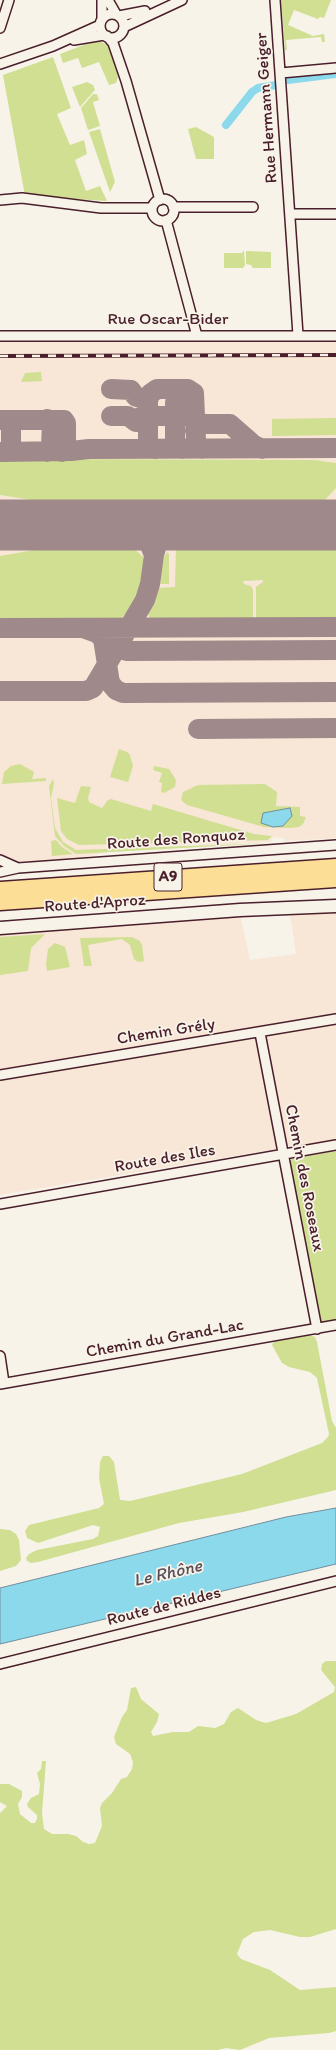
<!DOCTYPE html>
<meta charset="utf-8">
<style>
body{margin:0}
canvas{display:block;background:#f7f3e8}
</style>
<canvas width="336" height="2050"></canvas>
<script>
const context = document.querySelector('canvas').getContext('2d');
context.lineJoin = 'round';
function fillPath(path, color) {
  context.fillStyle = color;
  context.fill(path, 'evenodd');
}
function poly(rows) {
  const path = new Path2D();
  for (const r of rows) {
    if (r.length === 3) {
      path.moveTo(r[0] + r[2], r[1]);
      path.arc(r[0], r[1], r[2], 0, 2 * Math.PI);
      continue;
    }
    path.moveTo(r[0], r[1]);
    for (let i = 2; i < r.length; i += 2) path.lineTo(r[i], r[i + 1]);
  }
  return path;
}
function strokePath(path, color, width, dash) {
  context.strokeStyle = color;
  context.lineWidth = width;
  context.lineCap = dash ? 'butt' : 'round';
  context.setLineDash(dash || []);
  context.stroke(path);
}
function label(font, color, halo, rows, align = 'center') {
  context.font = font + ' Itim,sans-serif';
  context.lineWidth = 3.5;
  context.setLineDash([]);
  context.textBaseline = 'middle';
  context.strokeStyle = halo;
  context.fillStyle = color;
  for (const [text, x, y, turn = 0] of rows) {
    context.save();
    context.translate(x, y);
    context.rotate((+turn || 0) * Math.PI / 180);
    context.textAlign = isNaN(turn) ? turn : align;
    if (halo) context.strokeText(text, 0, 0);
    context.fillText(text, 0, 0);
    context.restore();
  }
}
const built = poly([
 [0,336,336,336,336,838,286,841,283,838,274,837,270,842,121,849,81,858,0,863],
 [336,911,336,1139,0,1195,0,932,240,914,250,960,296,954,290,913]
]);
const green = poly([
 [281,0,331,0,324,18,320,17,318,19,294,10,288,25,313,36,324,34,325,42,322,42,321,37,286,40,287,50,285,50],
 [94,41,100,41,110,47,118,77,116,83,109,85,99,62,82,68,78,58,63,63,60,54],
 [53,57,71,108,57,114,70,145,84,140,87,154,75,160,86,191,100,186,107,201,25,196,3,75],
 [87,82,93,85,95,90,80,107,72,87],
 [93,94,97,94,99,100,93,102,100,126,88,130,81,108],
 [196,127,214,137,214,159,196,159,188,129],
 [100,129,115,182,110,192,89,132],
 [243,251,244,251,245,265,243,268,224,268,224,253,242,253],
 [246,251,271,252,271,268,253,268,251,265,246,264],
 [41,372,42,381,21,382,25,373],
 [336,418,336,435,272,436,272,419],
 [28,459,314,460,336,463,336,488,323,502,44,502,0,495,0,461],
 [46,548,133,548,143,557,147,568,142,590,137,601,129,611,121,618,109,622,0,622,0,556],
 [176,548,336,548,336,621,260,621,256,617,256,587,263,582,263,580,243,581,244,584,251,586,253,590,253,616,251,620,248,623,155,622,150,620,147,610,155,588,175,587],
 [167,552,169,554,169,584,156,584,162,561],
 [119,749,127,752,130,755,133,766,128,782,110,777],
 [20,764,34,772,32,779,46,778,46,781,2,784,4,772,11,766],
 [154,766,169,769,176,780,175,787,164,793,164,791,163,793,161,792,162,783,159,782,162,773,153,770],
 [53,779,54,784,51,798,55,828,63,842,76,850,271,843,76,854,64,846,55,836,49,786],
 [265,784,277,792,276,806,300,807,300,816,306,817,303,824,299,827,290,828,264,827,187,805,181,800,183,792,198,785],
 [81,786,91,787,88,798,89,802,102,808,108,800,111,799,151,811,153,804,254,834,272,836,268,840,79,845,67,839,61,831,57,798,75,803],
 [56,840,62,847,73,854,52,856,51,841],
 [45,934,31,948,28,971,0,975,0,937],
 [132,937,140,941,142,945,144,961,138,962,134,959,130,945,122,939,88,945,92,966,84,966,80,938],
 [55,943,65,947,70,967,47,971,46,964,48,949],
 [336,1151,336,1323,319,1323,289,1163,292,1158],
 [307,1334,315,1337,317,1342,332,1421,336,1428,336,1490,243,1512,179,1523,38,1562,31,1563,27,1561,26,1558,29,1554,37,1550,93,1539,98,1536,100,1527,93,1525,38,1543,27,1538,25,1531,29,1525,99,1508,104,1504,99,1478,100,1462,103,1456,109,1456,114,1462,120,1500,130,1501,242,1474,322,1443,328,1437,329,1434,317,1378,310,1372,289,1367,282,1363,272,1345,275,1339],
 [0,1529,10,1530,16,1534,19,1540,21,1560,16,1566,0,1571],
 [326,1661,336,1661,336,1929,310,1937,300,1937,270,1930,254,1932,243,1939,237,1954,241,1959,270,1970,300,1990,336,1987,336,2031,329,2033,269,2038,240,2050,226,2048,218,2050,0,2050,0,1813,7,1806,0,1802,0,1784,9,1784,22,1791,22,1797,18,1804,20,1814,31,1823,35,1823,37,1819,37,1815,28,1807,27,1804,31,1798,39,1794,40,1784,37,1773,41,1769,42,1761,46,1761,42,1813,44,1829,52,1834,68,1834,76,1836,83,1842,89,1844,95,1843,102,1826,100,1808,102,1803,112,1793,121,1779,127,1777,132,1769,133,1762,130,1754,116,1744,114,1737,122,1717,127,1710,131,1688,136,1687,141,1699,159,1714,157,1722,151,1732,153,1736,173,1732,189,1732,198,1726,215,1728,224,1724,231,1712,238,1708,256,1720,266,1723,296,1714,334,1692,335,1687,321,1670,322,1664]
]);
const water = poly([
 [290,808,292,816,283,826,273,827,261,823,263,813,290,808],
 [336,1508,336,1564,0,1644,0,1588,286,1517,336,1508]
]);
const canal = poly([
 [288,80,336,74],
 [226,125,252,92,258,88,276,85]
]);
const taxiway = poly([
 [111,389,131,390,136,397],
 [175,402,175,440,177,445,182,449],
 [111,416,128,416,136,422,140,417,144,416,189,416,194,419,195,423],
 [47,419,52,423,51,447,47,452],
 [0,420,64,420,66,423,66,447,62,452],
 [5,420,11,424,11,446,6,452],
 [195,431,201,424,230,424,254,445,262,449],
 [155,449,151,447,148,441,148,401,150,394,157,389,188,389,194,393,196,440,196,444,202,449],
 [0,452,71,451,89,449,336,448],
 [0,525,7,525],
 [128,525,135,528,147,538,154,555],
 [0,628,336,627],
 [83,628,97,633,103,639,110,683,116,690,123,693,336,692],
 [126,651,336,650],
 [0,691,86,691,93,688,145,600,150,584,154,555,158,541,169,529,180,525],
 [198,729,336,728]
]);
const runway = poly([
 [0,525,336,525]
]);
const street = poly([
 [102,0,102,18],
 [108,0,116,14],
 [275,0,298,335],
 [112,26,12],
 [119,16,145,11],
 [124,27,182,0],
 [0,28,9,0],
 [107,36,113,43,126,81,160,200],
 [74,40,104,35],
 [0,64,53,46,100,25],
 [281,73,336,68],
 [163,210,11],
 [0,200,22,198,101,208,152,208],
 [173,207,253,207],
 [290,214,336,214],
 [166,220,197,336],
 [0,336,336,336],
 [0,860,18,868],
 [0,872,18,868,336,845],
 [260,1033,317,1329],
 [0,1075,336,1019],
 [0,1204,336,1145],
 [0,1356,4,1383],
 [0,1384,336,1325],
 [0,1664,336,1581]
]);
const secondary = poly([
 [0,928,240,910,336,906]
]);
const highway = poly([
 [0,890,336,867],
 [0,902,336,879]
]);
const rail = poly([
 [0,356,336,355]
]);
const shields = [
 [168,877,28]
];
const shieldNames = [
 ["A9",168,877]
];
const streetNames = [
 ["Rue Hermann Geiger",267,108,-94],
 ["Rue Oscar-Bider",168,320],
 ["Route des Ronquoz",176,840,-4],
 ["Route d'Aproz",95,904,-4],
 ["Chemin Grély",166,1032,-9],
 ["Route des Iles",165,1159,-10],
 ["Chemin des Roseaux",304,1178,79],
 ["Chemin du Grand-Lac",165,1339,-10],
 ["Route de Riddes",164,1607,-14]
];
const waterNames = [
 ["Le Rhône",168,1574,-13]
];
fillPath(built, '#f8e6d6');
fillPath(green, '#d1df92');
fillPath(water, '#8cd9ec');
strokePath(water, '#728f9f', 1);
strokePath(canal, '#8cd9ec', 8);
strokePath(taxiway, '#a0898a', 20);
strokePath(runway, '#a0898a', 51);
strokePath(street, '#4a1f2b', 12);
strokePath(secondary, '#4a1f2b', 15);
strokePath(highway, '#4a1f2b', 19);
strokePath(street, '#f7f3e8', 9);
strokePath(secondary, '#f7f3e8', 12);
strokePath(highway, '#fcde96', 16);
strokePath(rail, '#4a1f2b', 4);
strokePath(rail, '#f7f3e8', 2.5, [8]);
for (const [x, y, w] of shields) {
  const box = new Path2D();
  box.roundRect(x - w / 2, y - 14, w, 28, 3);
  context.fillStyle = '#f7f3e8';
  context.fill(box);
  strokePath(box, '#4a1f2b', 1);
}
label('bold 16px', '#4a1f2b', null, shieldNames);
label('17px', '#4a1f2b', '#f7f3e8', streetNames);
label('italic 18px', '#5a4e5b', '#f7f3e8', waterNames);
</script>
